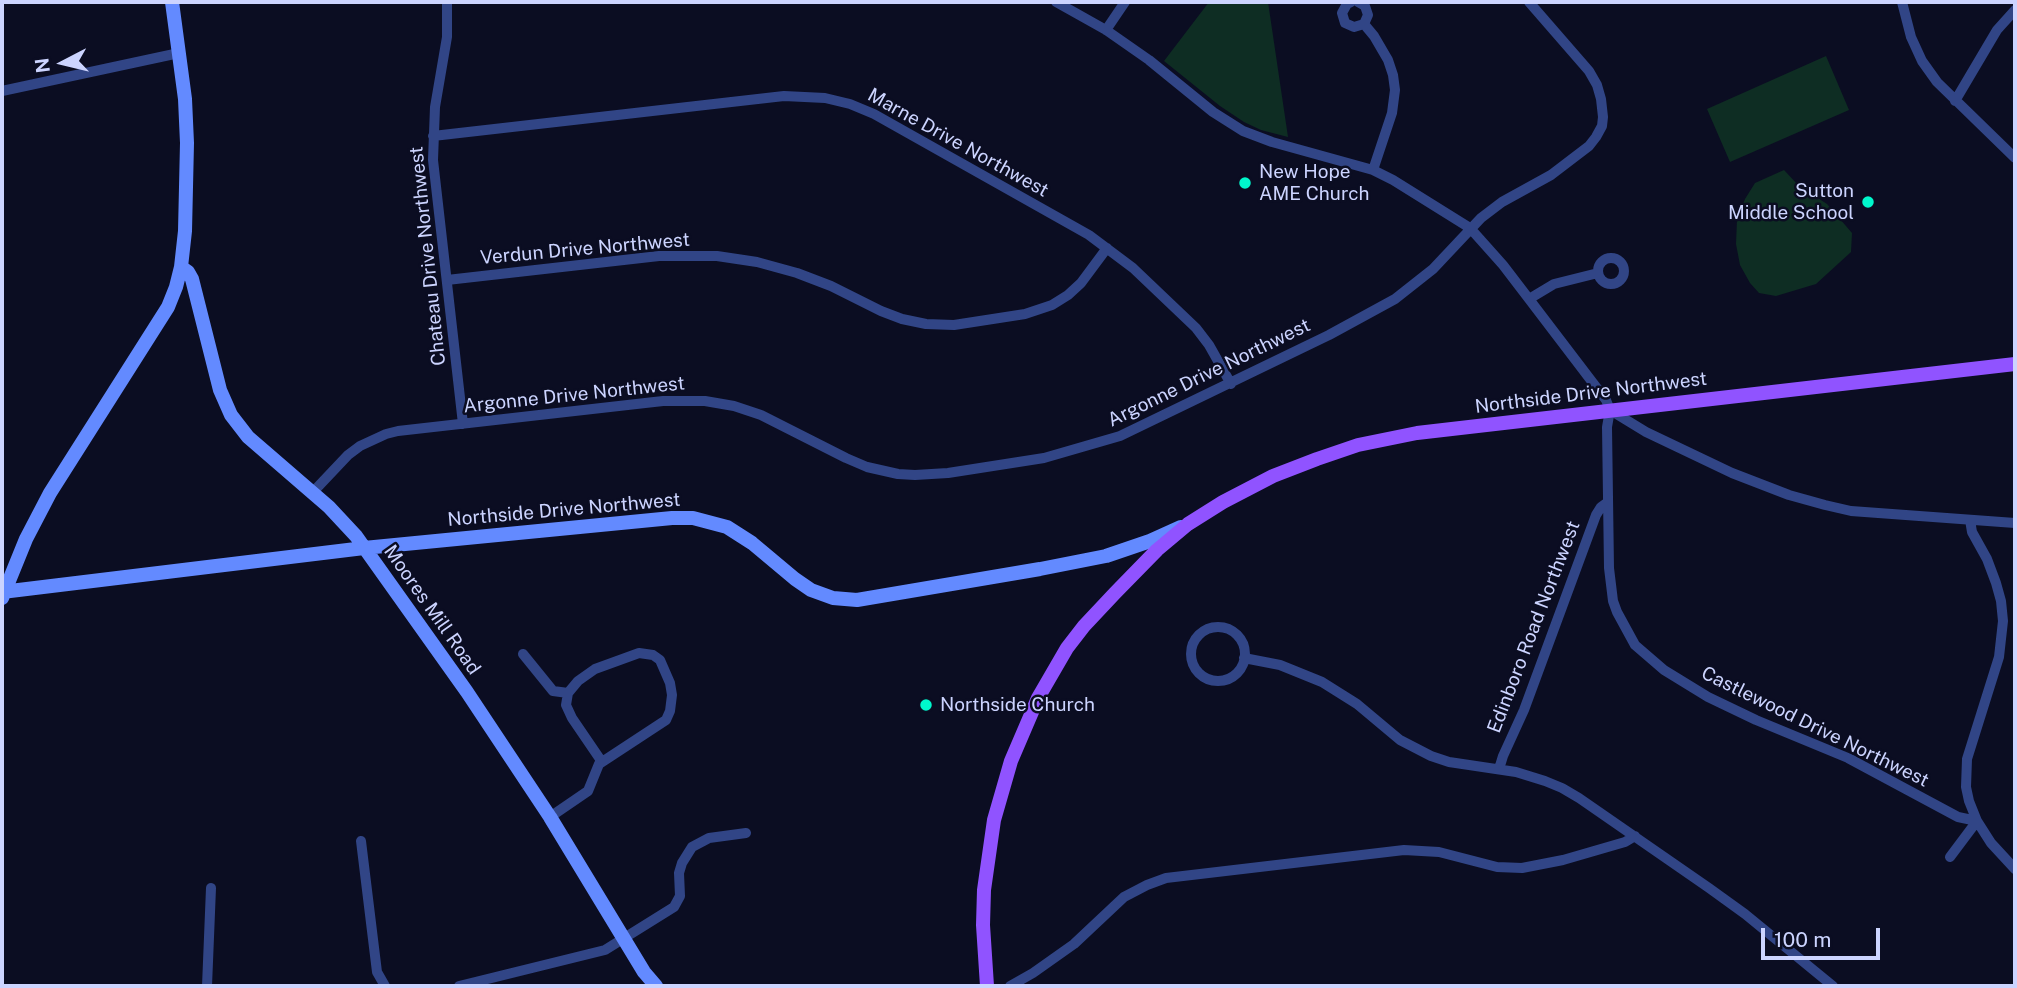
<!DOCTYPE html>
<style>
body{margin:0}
#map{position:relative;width:2017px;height:988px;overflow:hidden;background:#0b0d22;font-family:"Public Sans",sans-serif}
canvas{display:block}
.frame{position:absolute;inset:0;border:4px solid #ccd4ff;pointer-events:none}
.north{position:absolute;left:28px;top:28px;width:70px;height:70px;-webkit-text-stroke:5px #0b0d22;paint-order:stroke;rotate:263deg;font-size:19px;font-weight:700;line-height:28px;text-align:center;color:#ccd4ff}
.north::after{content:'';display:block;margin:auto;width:24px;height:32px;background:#ccd4ff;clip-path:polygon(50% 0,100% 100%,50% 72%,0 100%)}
.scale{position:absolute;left:1761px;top:928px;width:119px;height:32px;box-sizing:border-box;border:4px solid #ccd4ff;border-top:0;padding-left:9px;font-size:21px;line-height:24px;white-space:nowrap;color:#ccd4ff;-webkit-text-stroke:5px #0b0d22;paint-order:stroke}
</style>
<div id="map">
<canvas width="2017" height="988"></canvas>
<div class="frame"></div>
<div class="north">N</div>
<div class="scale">100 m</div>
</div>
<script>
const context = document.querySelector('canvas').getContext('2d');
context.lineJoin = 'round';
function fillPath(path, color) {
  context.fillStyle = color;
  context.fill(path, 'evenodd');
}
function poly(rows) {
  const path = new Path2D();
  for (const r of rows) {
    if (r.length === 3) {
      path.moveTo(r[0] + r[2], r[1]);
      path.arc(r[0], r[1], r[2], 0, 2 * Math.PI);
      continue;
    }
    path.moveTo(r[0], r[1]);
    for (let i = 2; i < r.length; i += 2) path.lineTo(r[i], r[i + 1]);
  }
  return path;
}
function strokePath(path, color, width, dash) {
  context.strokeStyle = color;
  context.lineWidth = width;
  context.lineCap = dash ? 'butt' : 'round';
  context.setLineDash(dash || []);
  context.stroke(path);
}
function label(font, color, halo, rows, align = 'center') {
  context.font = font + ' "Public Sans",sans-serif';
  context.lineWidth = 5;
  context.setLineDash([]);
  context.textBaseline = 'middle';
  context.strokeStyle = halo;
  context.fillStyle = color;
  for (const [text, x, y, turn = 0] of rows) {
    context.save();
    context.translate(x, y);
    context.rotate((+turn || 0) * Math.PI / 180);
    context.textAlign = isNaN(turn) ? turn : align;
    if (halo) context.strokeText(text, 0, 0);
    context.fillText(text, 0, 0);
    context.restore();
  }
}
const green = poly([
 [1209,2,1268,2,1288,137,1261,130,1244,122,1220,106,1164,61],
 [1826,56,1849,110,1730,162,1707,109],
 [1784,170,1799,186,1827,204,1852,233,1851,252,1816,284,1776,296,1759,293,1750,283,1740,265,1736,244,1737,220,1745,199,1755,183]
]);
const street = poly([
 [447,2,447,37,435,107,433,160,463,424],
 [1056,2,1106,30,1149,60,1213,112,1243,131,1272,142,1373,170,1393,180,1470,228,1503,265,1529,299,1606,400,1610,410,1646,432,1732,473,1789,495,1825,505,1851,511,2015,523],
 [1351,2,1347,4,1342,13,1345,23,1354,27,1364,24,1368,15,1365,6,1358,2],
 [1902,2,1911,37,1922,61,1937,82,2015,158],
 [1364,24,1374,36,1388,60,1393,75,1395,90,1392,113,1373,170],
 [1106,30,1125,2],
 [2,91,179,53],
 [1955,101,1997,30,2015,10],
 [433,136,784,96,825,98,850,104,874,114,1089,235,1133,268,1196,328,1209,345,1231,384],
 [1611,271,13],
 [447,280,659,256,717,256,757,262,797,273,831,286,881,311,902,319,926,324,954,325,1025,314,1052,305,1068,295,1081,283,1107,248],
 [1529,299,1554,284,1598,273],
 [1610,410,1607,427,1609,568,1613,601,1617,612,1635,645,1664,670,1708,697,1756,720,1848,758,1958,817,1977,821,1950,857],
 [313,492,348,455,360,446,386,434,398,431,663,401,705,401,734,406,761,415,846,458,867,467,898,474,915,475,948,473,1044,458,1120,436,1329,335,1395,299,1433,269,1481,218,1502,202,1551,175,1589,146,1596,137,1602,126,1603,117,1601,99,1597,85,1589,71,1529,2],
 [1970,520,1972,532,1987,559,1996,583,2001,601,2003,621,1999,657,1967,759,1966,787,1969,801,1977,821,1991,843,2015,869],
 [1218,654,27],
 [523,654,553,691,568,693],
 [1244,658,1280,665,1322,682,1357,704,1400,740,1431,756,1449,762,1516,772,1545,781,1562,788,1579,798,1709,888,1745,914,1833,986],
 [1499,769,1503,756,1524,710,1596,515,1601,507,1608,502],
 [550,817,588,791,599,764,666,720,670,711,672,695,670,683,660,660,653,655,639,653,595,669,578,681,568,693,566,705,572,718,602,762],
 [361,841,377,972,385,986],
 [207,986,211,888],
 [459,986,605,950,674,907,680,896,679,873,682,863,692,847,709,838,746,833],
 [1010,986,1033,973,1074,944,1124,897,1147,885,1166,878,1404,850,1439,852,1497,867,1522,868,1563,860,1625,842,1635,836]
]);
const secondary = poly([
 [181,267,188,272,192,279,220,390,231,415,248,437,329,507,356,536,467,692,550,817,644,972,656,986],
 [2,592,364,548,672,518,693,518,727,527,752,543,795,579,811,590,833,598,857,600,1040,569,1106,556,1150,541,1181,527],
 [2,598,26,539,50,493,168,307,176,287,181,267,185,231,187,143,185,99,172,2]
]);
const primary = poly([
 [987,986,983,925,984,890,994,820,1011,761,1038,698,1067,648,1084,626,1115,593,1157,550,1188,524,1223,502,1273,476,1317,459,1358,445,1417,433,2015,364]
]);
const markers = [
 [1245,183,7,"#00f7cc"],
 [1868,202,7,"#00f7cc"],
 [926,705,7,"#00f7cc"]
];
const streetNames = [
 ["Marne Drive Northwest",958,143,29],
 ["Verdun Drive Northwest",585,249,-5],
 ["Chateau Drive Northwest",428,256,-96],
 ["Argonne Drive Northwest",1209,373,-26],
 ["Northside Drive Northwest",1591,393,-7],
 ["Argonne Drive Northwest",574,395,-6],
 ["Northside Drive Northwest",564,510,-5],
 ["Moores Mill Road",432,610,55],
 ["Edinboro Road Northwest",1534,627,-69],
 ["Castlewood Drive Northwest",1815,727,26]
];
const poiNames = [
 ["New Hope",1259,172],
 ["AME Church",1259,194],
 ["Sutton",1854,191,"right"],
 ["Middle School",1854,213,"right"],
 ["Northside Church",940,705]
];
fillPath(green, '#0e2d23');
strokePath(street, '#314586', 10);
strokePath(secondary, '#638aff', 14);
strokePath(primary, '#9053ff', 14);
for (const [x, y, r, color] of markers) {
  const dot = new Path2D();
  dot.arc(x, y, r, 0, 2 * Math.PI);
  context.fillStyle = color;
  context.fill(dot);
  strokePath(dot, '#0b0d22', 2.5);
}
label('19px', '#ccd4ff', '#0b0d22', streetNames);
label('19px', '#ccd4ff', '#0b0d22', poiNames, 'left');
</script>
